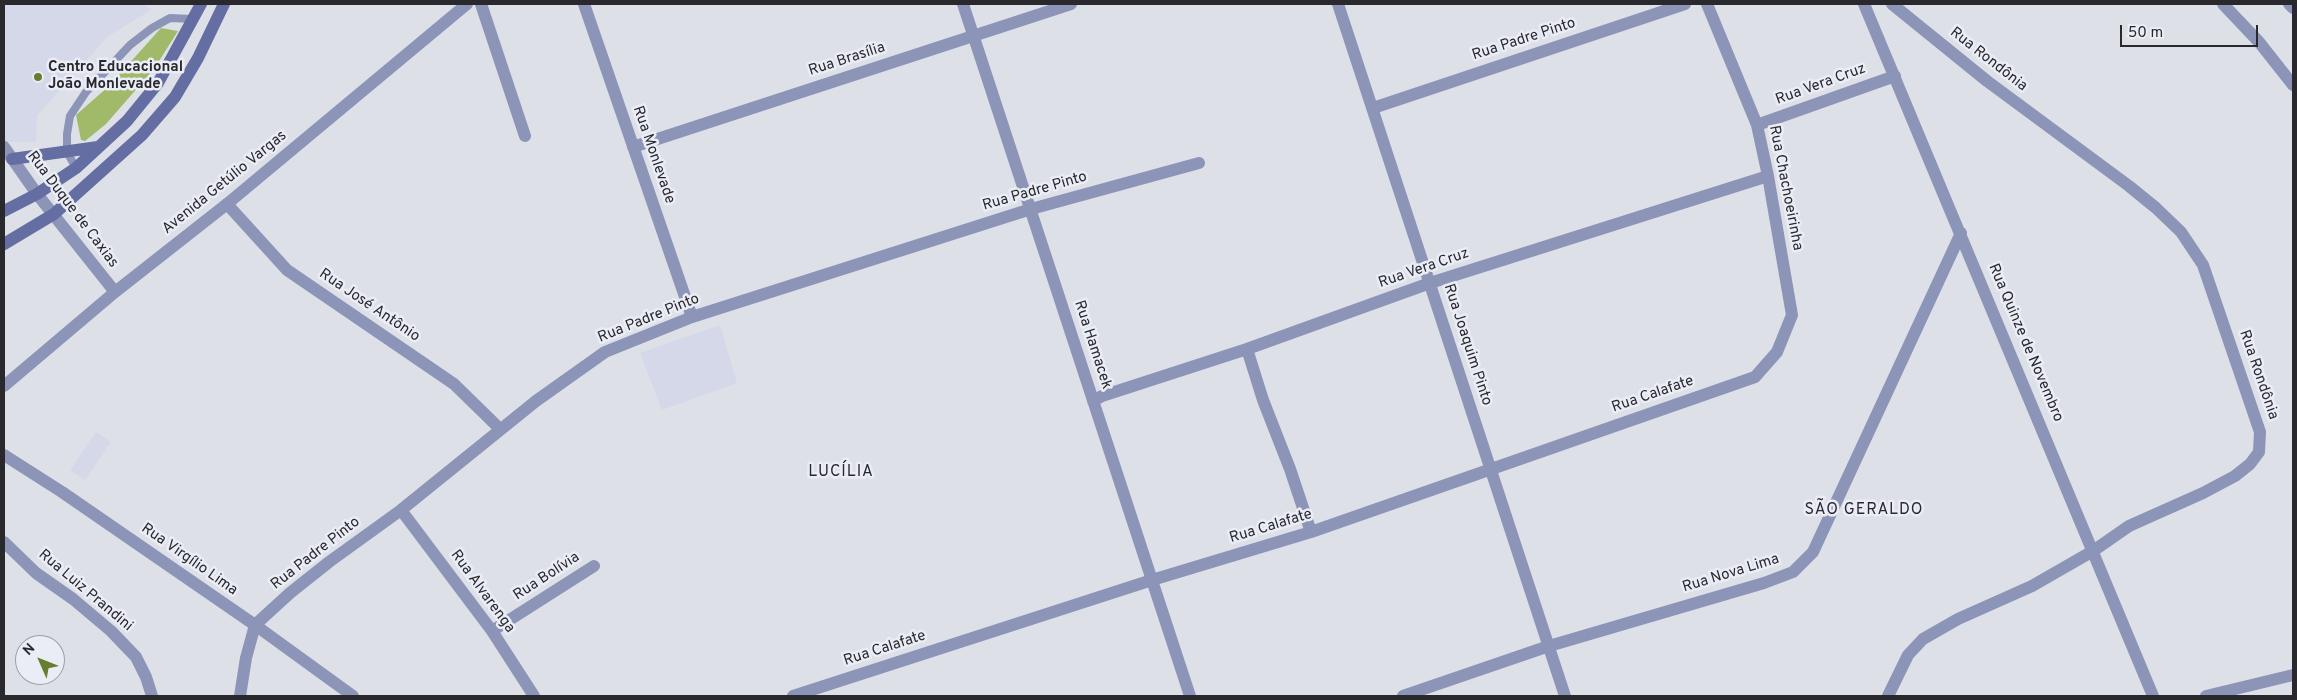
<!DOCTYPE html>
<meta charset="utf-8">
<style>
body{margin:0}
#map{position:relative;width:2297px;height:700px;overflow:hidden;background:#dee0e8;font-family:Overpass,sans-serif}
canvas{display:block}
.frame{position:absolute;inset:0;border:5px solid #29292d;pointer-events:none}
.north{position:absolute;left:15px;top:635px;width:50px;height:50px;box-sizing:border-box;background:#ebedf6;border:1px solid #9d9fa6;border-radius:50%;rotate:314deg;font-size:14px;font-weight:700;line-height:20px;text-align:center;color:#29292d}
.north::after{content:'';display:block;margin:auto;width:18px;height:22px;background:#677d2f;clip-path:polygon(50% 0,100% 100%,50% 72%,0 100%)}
.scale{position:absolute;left:2120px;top:25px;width:138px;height:22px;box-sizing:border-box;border:2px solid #29292d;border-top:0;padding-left:6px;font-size:15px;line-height:18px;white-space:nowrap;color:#29292d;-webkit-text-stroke:4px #ebedf6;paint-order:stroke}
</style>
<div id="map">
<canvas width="2297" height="700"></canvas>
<div class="frame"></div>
<div class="north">N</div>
<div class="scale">50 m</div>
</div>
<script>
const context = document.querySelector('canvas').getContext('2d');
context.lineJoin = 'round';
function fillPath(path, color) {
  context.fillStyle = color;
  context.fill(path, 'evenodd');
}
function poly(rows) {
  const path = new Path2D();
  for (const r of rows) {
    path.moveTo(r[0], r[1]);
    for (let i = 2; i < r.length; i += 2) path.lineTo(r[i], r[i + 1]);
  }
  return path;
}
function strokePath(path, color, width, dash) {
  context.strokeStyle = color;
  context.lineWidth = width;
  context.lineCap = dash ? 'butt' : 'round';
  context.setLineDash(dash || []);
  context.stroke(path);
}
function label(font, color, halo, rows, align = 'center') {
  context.font = font + ' Overpass,sans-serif';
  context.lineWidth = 5;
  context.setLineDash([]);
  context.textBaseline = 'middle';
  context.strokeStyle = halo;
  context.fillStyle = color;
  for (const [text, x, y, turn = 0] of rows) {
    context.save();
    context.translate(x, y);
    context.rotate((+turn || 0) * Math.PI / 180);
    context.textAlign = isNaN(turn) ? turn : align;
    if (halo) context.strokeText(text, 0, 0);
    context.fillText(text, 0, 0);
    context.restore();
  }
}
const built = poly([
 [4,4,144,4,151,10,107,37,37,116,36,142,6,142,4,138],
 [720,325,737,383,662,410,640,353],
 [96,432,111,442,85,480,70,470]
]);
const green = poly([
 [161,28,178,31,154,69,106,124,85,141,81,140,76,115,109,86]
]);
const service = poly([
 [76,168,67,152,67,134,70,116,86,92,130,45,152,28,170,18,192,19]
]);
const minor = poly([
 [481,4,525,136],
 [584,4,692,317],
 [963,4,1190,696],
 [1338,4,1565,696],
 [1864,4,2153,696],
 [2223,4,2259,42,2293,85],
 [2289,4,2293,8],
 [1373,108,1685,4],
 [1757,125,1895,76],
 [633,147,1071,4],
 [227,204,287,270,454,384,500,429],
 [1247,349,1263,400,1290,469,1311,532],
 [1093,401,1102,396,1247,349,1430,283,1768,176],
 [4,455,62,492,255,625,353,696],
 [401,510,492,631,534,696],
 [4,542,36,573,73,599,111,631,136,657,146,677,152,696],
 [492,631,594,566],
 [240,696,246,658,255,625,290,593,329,562,401,510,536,401,605,352,692,317,1031,209,1199,163],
 [793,696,1152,580,1311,532,1755,377,1777,352,1792,315,1768,176,1757,125,1707,4],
 [1403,696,1549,646,1764,583,1793,572,1813,552,1961,233],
 [1888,696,1908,655,1923,639,1958,619,2032,586,2093,551,2129,526,2203,493,2235,476,2250,464,2259,452,2260,432,2203,265,2181,232,2156,208,2129,186,1987,81,1892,4],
 [2206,696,2293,675]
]);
const tertiary = poly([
 [4,147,37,194,115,292],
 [4,386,115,292,227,204,467,4]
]);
const secondary = poly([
 [12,159,98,147],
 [4,211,37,194,76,168,127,121,158,83,201,4],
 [4,244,54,214,142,135,175,97,198,58,224,4]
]);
const markers = [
 [38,77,5,"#677d2f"]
];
const streetNames = [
 ["Rua Padre Pinto",1524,40,-18],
 ["Rua Brasília",847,60,-18],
 ["Rua Rondônia",1988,60,38],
 ["Rua Vera Cruz",1821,85,-20],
 ["Rua Monlevade",653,155,71],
 ["Avenida Getúlio Vargas",225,183,-39],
 ["Rua Chachoeirinha",1785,188,79],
 ["Rua Padre Pinto",1035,192,-16],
 ["Rua Duque de Caxias",72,210,53],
 ["Rua Vera Cruz",1424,269,-19],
 ["Rua José Antônio",369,306,34],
 ["Rua Padre Pinto",649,319,-22],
 ["Rua Quinze de Novembro",2025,343,67],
 ["Rua Hamacek",1092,345,72],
 ["Rua Joaquim Pinto",1467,345,72],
 ["Rua Rondônia",2258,375,71],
 ["Rua Calafate",1653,395,-19],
 ["Rua Calafate",1271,527,-17],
 ["Rua Padre Pinto",316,554,-38],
 ["Rua Virgílio Lima",189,560,35],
 ["Rua Nova Lima",1731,574,-17],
 ["Rua Bolívia",547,577,-33],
 ["Rua Luiz Prandini",85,591,40],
 ["Rua Alvarenga",482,592,54],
 ["Rua Calafate",885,649,-18]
];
const poiNames = [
 ["Centro Educacional",48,68],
 ["João Monlevade",48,85]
];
const neighbourhoodNames = [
 ["LUCÍLIA",841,473],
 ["SÃO GERALDO",1864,511]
];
fillPath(built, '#d4d8e8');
fillPath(green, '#a0ba69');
strokePath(service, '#8c94b8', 8);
strokePath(minor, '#8c94b8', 12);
strokePath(tertiary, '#8c94b8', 12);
strokePath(secondary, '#646ea2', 12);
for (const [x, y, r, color] of markers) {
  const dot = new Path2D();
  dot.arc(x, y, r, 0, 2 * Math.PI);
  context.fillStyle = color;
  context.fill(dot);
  strokePath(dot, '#ebedf6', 2);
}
label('15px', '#29292d', '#ebedf6', streetNames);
label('bold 15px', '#29292d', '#ebedf6', poiNames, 'left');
context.letterSpacing = '1px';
label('16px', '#29292d', '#ebedf6', neighbourhoodNames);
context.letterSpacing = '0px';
</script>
